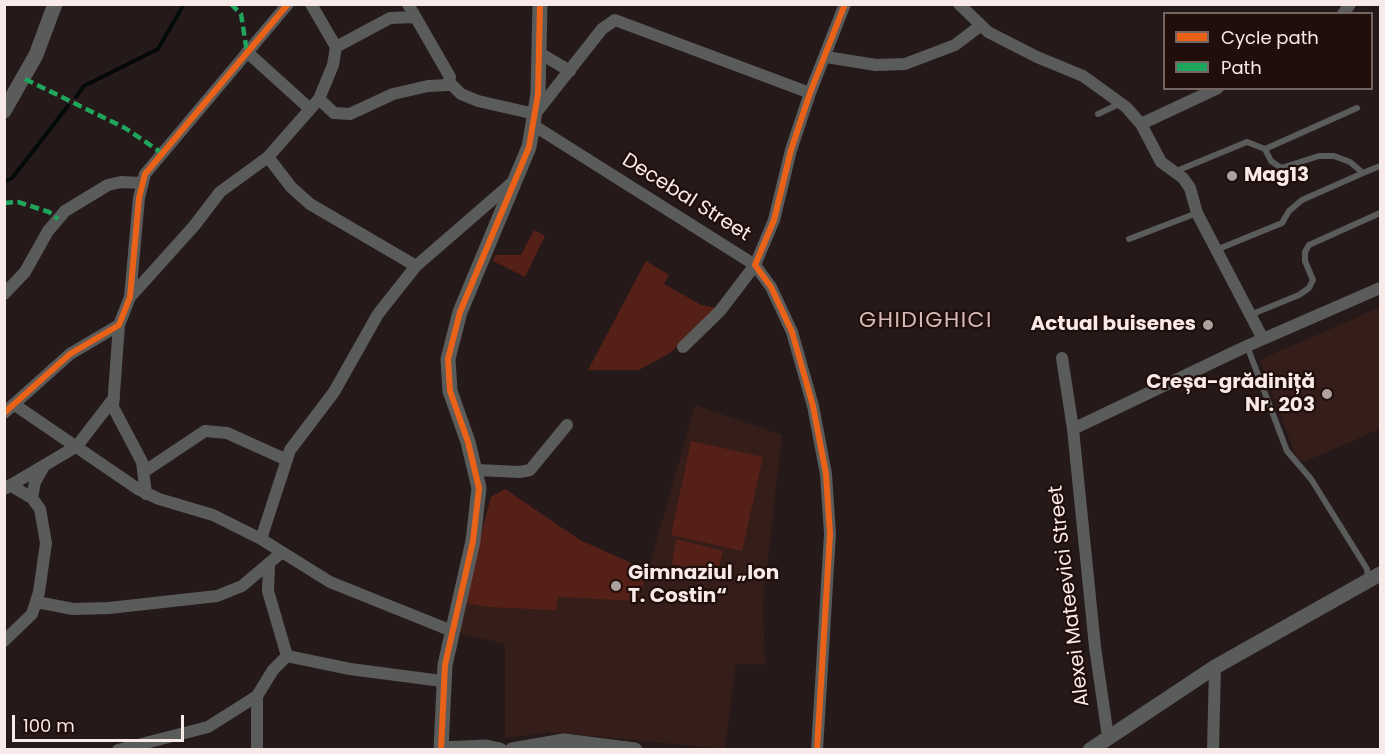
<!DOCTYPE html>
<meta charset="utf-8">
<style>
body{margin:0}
#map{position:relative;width:1385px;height:754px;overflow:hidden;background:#251a19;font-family:Poppins,sans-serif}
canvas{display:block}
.frame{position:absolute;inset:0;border:6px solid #f8eae8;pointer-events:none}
.legend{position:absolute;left:1163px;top:12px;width:210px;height:78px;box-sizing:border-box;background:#200e0b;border:2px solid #766663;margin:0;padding:8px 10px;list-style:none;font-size:18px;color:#f8eae8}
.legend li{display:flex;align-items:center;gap:12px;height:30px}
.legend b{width:30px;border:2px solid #766663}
.scale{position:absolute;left:12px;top:715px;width:172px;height:27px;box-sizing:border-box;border:3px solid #f8eae8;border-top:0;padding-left:8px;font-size:18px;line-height:21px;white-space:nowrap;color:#f8eae8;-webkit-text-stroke:4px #200e0b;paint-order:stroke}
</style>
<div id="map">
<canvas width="1385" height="754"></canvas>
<div class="frame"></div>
<ul class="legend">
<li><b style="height:8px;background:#ea6118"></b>Cycle path</li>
<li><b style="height:8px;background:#20a55d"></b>Path</li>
</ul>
<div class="scale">100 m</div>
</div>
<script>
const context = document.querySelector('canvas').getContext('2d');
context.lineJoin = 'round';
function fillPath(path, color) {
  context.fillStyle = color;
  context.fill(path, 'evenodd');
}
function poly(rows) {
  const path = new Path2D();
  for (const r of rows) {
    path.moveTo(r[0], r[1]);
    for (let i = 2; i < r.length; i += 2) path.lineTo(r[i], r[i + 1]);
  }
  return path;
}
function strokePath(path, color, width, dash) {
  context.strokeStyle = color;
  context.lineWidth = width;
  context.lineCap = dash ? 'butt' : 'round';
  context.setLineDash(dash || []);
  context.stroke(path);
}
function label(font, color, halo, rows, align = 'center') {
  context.font = font + ' Poppins,sans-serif';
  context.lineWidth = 4.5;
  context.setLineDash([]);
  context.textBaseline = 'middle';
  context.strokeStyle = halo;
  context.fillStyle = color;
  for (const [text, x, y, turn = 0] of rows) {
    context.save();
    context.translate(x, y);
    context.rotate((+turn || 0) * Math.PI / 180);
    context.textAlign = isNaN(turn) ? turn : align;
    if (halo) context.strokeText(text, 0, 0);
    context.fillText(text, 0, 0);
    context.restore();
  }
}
const built = poly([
 [1380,307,1380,429,1304,462,1296,457,1260,360],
 [695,405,782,435,763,602,765,665,736,664,725,749,551,732,505,738,505,644,458,633,472,560,491,497,505,489,580,540,648,571]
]);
const green = poly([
 [534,230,545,236,525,277,493,261,495,255,521,255],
 [646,261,669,275,664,284,701,305,717,308,670,353,639,370,588,370],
 [691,441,763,457,742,551,671,535],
 [505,489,580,540,649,571,636,601,558,597,556,610,486,607,464,602,491,497],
 [676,539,723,551,717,575,672,564]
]);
const stream = poly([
 [76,97,84,86,158,49,184,4],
 [4,182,12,178,68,106]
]);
const service = poly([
 [1098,114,1121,103],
 [1265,149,1357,108],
 [1174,172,1247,142,1265,149,1271,161,1281,168,1319,156,1334,156,1350,162,1363,173,1380,166],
 [1129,239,1197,213],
 [1216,250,1282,223,1289,211,1302,200,1363,173],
 [1250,315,1299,295,1309,288,1313,280,1305,261,1305,252,1309,245,1380,213],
 [1247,346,1287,451,1311,479,1367,569,1368,579]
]);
const minor = poly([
 [311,4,336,47,333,65,319,99],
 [959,4,988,32,1037,57,1083,76,1126,107,1141,124,1161,162,1183,178,1190,188,1197,213,1263,339],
 [1343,14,1350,4],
 [336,47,390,18,414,17],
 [247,52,309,108],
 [541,54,570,71],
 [826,57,876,65,905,64,955,45,980,26],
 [450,83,461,94,478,101,535,114,602,29,615,20,810,93],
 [1141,124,1218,88],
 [533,125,755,265,720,311,683,347],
 [268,157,291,187,310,204,416,266],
 [4,294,25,272,48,231,65,211,108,185,121,182,141,183],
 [131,296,194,226,220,192,268,157,319,99,334,113,350,114,393,94,428,86,448,85,450,77,408,4],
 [119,325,113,407,142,462,146,494],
 [1062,358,1073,429,1095,647,1108,737],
 [15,405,138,489,159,499,213,515,261,539,330,582,452,631],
 [4,413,70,354,119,325,130,297,139,198,145,174,288,4],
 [1073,429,1247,346,1380,288],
 [477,470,520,472,530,470,567,425],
 [145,471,205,431,227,433,287,460],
 [6,488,77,446,114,398],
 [32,498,35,482,44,466],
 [261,539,290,450,334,392,378,314,416,266,514,181],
 [269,567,268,591,287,656],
 [37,602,73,609,109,608,217,596,242,586,281,553],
 [4,641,32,614,39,592,46,543,40,509,32,498,10,485],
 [118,750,208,727,257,696],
 [257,750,257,696,273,670,287,656,350,669,442,681],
 [817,750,830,534,826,474,813,406,792,332,771,287,755,265,774,220,791,150,810,93,845,4],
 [1213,750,1215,667]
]);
const tertiary = poly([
 [4,111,36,55,55,4],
 [441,749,486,747,500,750],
 [441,750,445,665,473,541,479,488,468,442,450,391,448,359,460,312,529,147,538,94,540,4],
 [512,750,564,741,635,750],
 [1090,750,1215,667,1380,574]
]);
const quiet = poly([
 [231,4,241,14,247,52],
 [25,79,125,128,162,153],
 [4,203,18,202,49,212,58,219]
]);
const cycleway = poly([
 [4,413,70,354,119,325,130,297,139,198,145,174,288,4],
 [441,750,445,665,473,541,479,488,468,442,450,391,448,359,460,312,529,147,538,94,540,4],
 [817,750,830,534,826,474,813,406,792,332,771,287,755,265,774,220,791,150,810,93,845,4]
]);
const markers = [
 [1232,176,6,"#aea1a0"],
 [1208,325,6,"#aea1a0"],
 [1327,394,6,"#aea1a0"],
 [616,586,6,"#aea1a0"]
];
const poiNames = [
 ["Mag13",1244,176],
 ["Actual buisenes",1196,325,"right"],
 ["Creșa-grădiniță",1315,383,"right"],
 ["Nr. 203",1315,406,"right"],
 ["Gimnaziul „Ion",628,574],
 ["T. Costin“",628,597]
];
const streetNames = [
 ["Decebal Street",686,198,32],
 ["Alexei Mateevici Street",1070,596,-97]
];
const quarterNames = [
 ["GHIDIGHICI",926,321]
];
fillPath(built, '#351d19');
fillPath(green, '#552017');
strokePath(stream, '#030a0a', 4);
strokePath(service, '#5a5b5b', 6);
strokePath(minor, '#5a5b5b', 12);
strokePath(tertiary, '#5a5b5b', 15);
strokePath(quiet, '#20a55d', 4.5, [9, 4.5]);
strokePath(cycleway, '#ea6118', 6);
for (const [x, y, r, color] of markers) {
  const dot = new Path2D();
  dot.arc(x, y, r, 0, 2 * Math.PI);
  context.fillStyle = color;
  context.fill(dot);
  strokePath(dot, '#200e0b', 2);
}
label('bold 20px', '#f8eae8', '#200e0b', poiNames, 'left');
label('20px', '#f8eae8', '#200e0b', streetNames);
context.letterSpacing = '1.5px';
label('22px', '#d7bdb8', '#200e0b', quarterNames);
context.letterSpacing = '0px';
</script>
